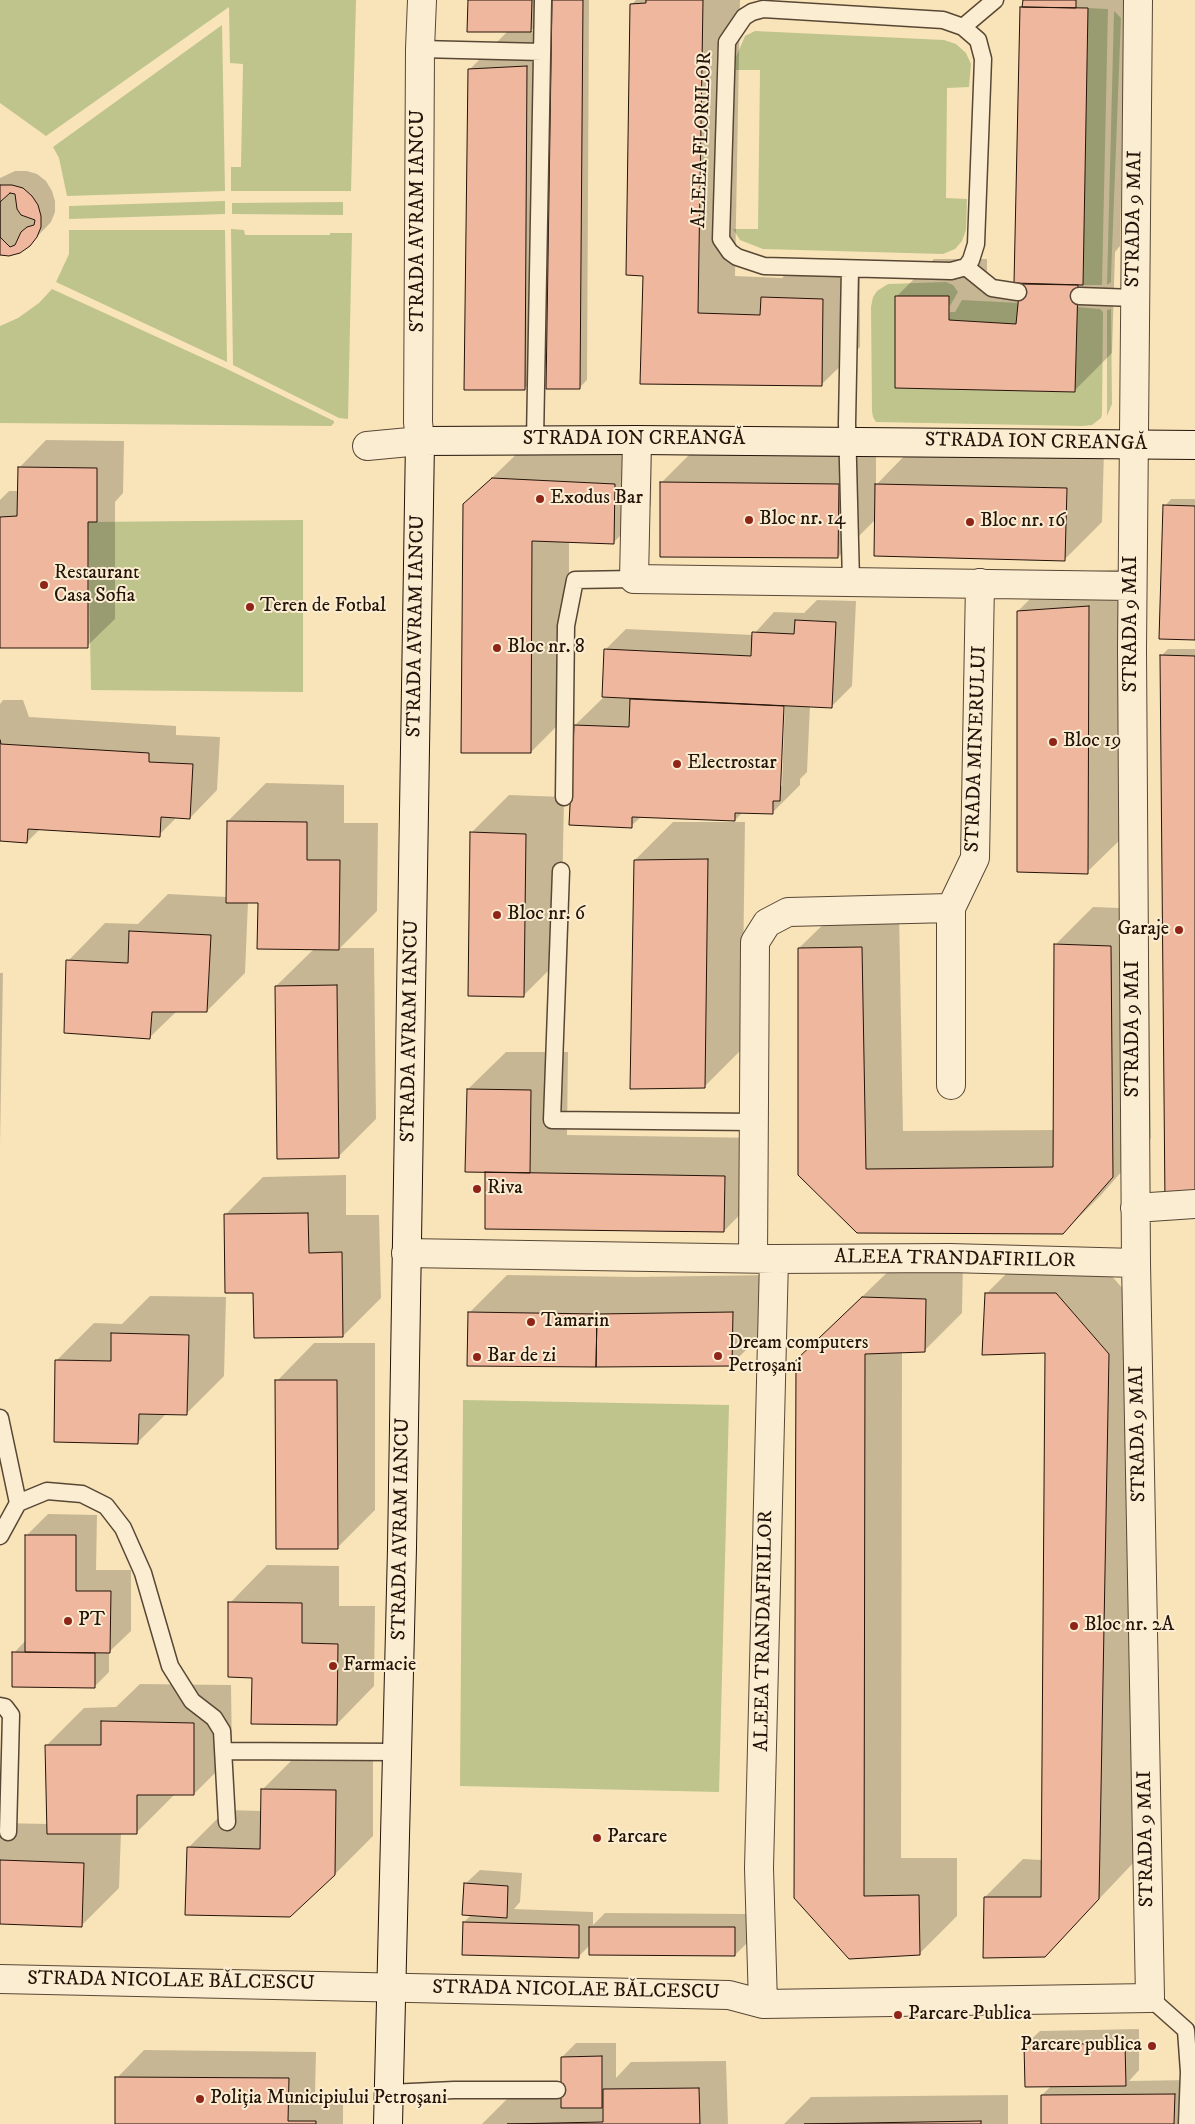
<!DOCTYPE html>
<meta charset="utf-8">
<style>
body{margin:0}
canvas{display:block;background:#f8e4b8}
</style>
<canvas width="1195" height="2124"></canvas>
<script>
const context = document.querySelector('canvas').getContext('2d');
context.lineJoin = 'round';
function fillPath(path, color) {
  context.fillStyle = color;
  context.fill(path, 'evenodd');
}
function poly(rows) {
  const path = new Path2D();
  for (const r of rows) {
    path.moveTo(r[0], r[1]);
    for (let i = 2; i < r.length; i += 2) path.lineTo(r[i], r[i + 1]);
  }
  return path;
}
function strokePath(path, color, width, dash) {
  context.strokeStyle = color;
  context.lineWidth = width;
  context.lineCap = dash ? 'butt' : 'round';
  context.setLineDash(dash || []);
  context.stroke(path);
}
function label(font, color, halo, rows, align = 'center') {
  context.font = font + ' "IM FELL DW Pica",serif';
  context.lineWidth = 4;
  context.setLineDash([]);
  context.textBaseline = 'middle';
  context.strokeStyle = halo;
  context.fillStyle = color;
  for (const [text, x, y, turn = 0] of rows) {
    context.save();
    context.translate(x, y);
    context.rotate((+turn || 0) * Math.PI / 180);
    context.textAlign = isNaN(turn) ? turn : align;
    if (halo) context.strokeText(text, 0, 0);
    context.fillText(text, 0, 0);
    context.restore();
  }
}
const green = poly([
 [0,0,356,0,351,191,231,191,231,167,241,167,243,64,230,63,229,7,46,136,0,103],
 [1088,8,1108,9,1102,285,1083,285],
 [1114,11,1121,18,1111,277,1111,282,1107,285],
 [222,25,225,191,67,196,59,158,53,147],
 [755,31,944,40,956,44,966,53,971,64,969,87,947,88,946,198,967,199,966,230,962,241,955,249,943,254,763,249,740,240,733,229,758,229,760,70,736,70,736,57,745,36],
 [225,201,225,214,69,219,69,206],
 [343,202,343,215,232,214,232,203],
 [231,229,244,230,245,235,330,235,330,233,352,233,348,419,339,418,233,365],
 [69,230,225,230,227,362,56,282,69,254],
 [946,282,953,285,958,292,950,306,949,296,895,296,895,388,1074,392,1077,307,1100,309,1103,312,1102,414,1101,418,1092,425,1082,426,876,422,873,417,872,411,871,307,873,297,877,291,888,284],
 [52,289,227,369,334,421,334,423,331,426,0,423,0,326,18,318,39,303],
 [962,300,1019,303,1016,324,949,320,950,312,955,312],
 [1111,309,1112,404,1107,416,1107,310],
 [303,520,303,692,91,690,88,522],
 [463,1400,729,1405,719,1792,460,1786]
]);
const shadow = poly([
 [469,0,589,0,587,380,580,387,548,365,524,389,469,70,508,31],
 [553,8,553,30,531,31],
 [636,0,740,0,735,276,782,278,800,260,860,262,860,347,822,384,641,383,644,275,632,4],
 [1024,0,1125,0,1120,246,1115,252,1112,353,1074,391,896,297,934,259,987,259,987,283,1016,285,1020,9,1024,6],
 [15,171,27,171,37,174,46,181,52,191,55,201,55,212,51,222,29,245,0,254,0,178],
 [46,440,124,441,123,493,115,502,115,619,87,646,0,647,0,500,9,491,19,491,19,468],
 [531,440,652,447,651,505,614,542,569,541,569,714,531,752,464,505],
 [699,445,876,446,876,485,914,446,1104,451,1102,522,1064,560,876,519,838,557,661,483],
 [1171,499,1195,499,1195,639,1165,506],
 [1127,569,1125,835,1087,872,1018,611,1056,573],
 [817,600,856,601,852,686,831,707,810,706,807,772,800,779,800,785,772,813,743,812,733,822,733,820,642,816,631,826,575,725,603,698,605,650,626,629,753,635,774,612,804,613],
 [783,700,785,700,782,786,779,786],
 [1168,649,1195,649,1195,1202,1162,655],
 [3,700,23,700,29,717,176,726,176,735,220,737,217,790,190,818,177,817,159,835,40,829,27,842,0,840,0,704],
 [266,783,344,785,344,823,378,823,377,911,340,948,374,948,376,1119,338,1157,276,986,314,949,259,902,248,902,245,973,207,1011,177,1011,150,1037,68,961,105,923,138,924,168,894,227,897,228,821],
 [509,795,564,797,561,958,523,996,471,833],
 [673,822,745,822,742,1049,704,1087,635,860],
 [1093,907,1148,909,1151,1138,1101,1195,1063,1233,799,1174,799,948,837,911,899,909,903,1131,1054,1130,1055,945],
 [0,973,3,973,0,1146],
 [506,1052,568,1052,567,1135,762,1138,761,1193,724,1231,487,1171,468,1089],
 [346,1175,346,1215,379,1215,381,1298,343,1336,254,1292,225,1215,263,1177],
 [1024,1256,1094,1256,1147,1316,1136,1860,1045,1956,985,1897,1023,1859,1042,1860,1046,1352,986,1294],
 [901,1259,963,1262,962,1313,924,1351,902,1352,901,1858,957,1858,957,1916,919,1954,850,1958,835,1323],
 [507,1275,635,1277,770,1275,769,1327,731,1365,469,1313],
 [150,1296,226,1297,224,1376,186,1414,167,1413,137,1443,56,1361,94,1323,122,1324],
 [314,1343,375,1343,375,1510,337,1548,277,1381],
 [48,1514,97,1515,96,1570,131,1570,131,1631,109,1652,109,1672,95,1686,14,1653,26,1640,27,1535],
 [267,1565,339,1566,339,1606,375,1606,374,1686,337,1724,253,1676,230,1603],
 [140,1684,231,1685,232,1756,194,1794,174,1795,137,1832,121,1832,119,1888,82,1925,0,1923,0,1823,48,1824,46,1746,84,1708,116,1707],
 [300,1752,373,1753,373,1836,335,1874,188,1848,226,1810,262,1811,262,1790],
 [480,1870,522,1873,520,1902,514,1909,593,1912,593,1925,605,1913,749,1914,749,1941,735,1955,591,1944,578,1957,464,1922,472,1914,465,1884],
 [1139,2029,1139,2070,1129,2081,1189,2080,1187,2124,1042,2124,1042,2095,1052,2085,1025,2045,1040,2031],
 [576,2043,616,2043,616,2078,631,2062,726,2061,728,2124,482,2124,508,2098,562,2097,562,2057],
 [144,2050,316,2052,315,2094,343,2094,343,2124,116,2124,117,2078],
 [1008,2095,1008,2124,784,2124,811,2097]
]);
const building = poly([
 [468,0,532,0,531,32,467,32,468,0],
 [552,0,583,0,580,389,546,389,552,0],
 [646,0,703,0,698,313,760,315,761,297,823,299,822,386,640,384,643,276,626,275,630,4,646,3,646,0],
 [1023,0,1076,0,1076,8,1022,7,1023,0],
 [1020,7,1088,8,1083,285,1014,283,1020,7],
 [527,66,525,390,464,390,468,69,527,66],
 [0,185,12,185,23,188,32,196,38,205,41,216,41,227,37,237,30,246,20,253,9,256,0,255,0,185],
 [10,193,15,194,17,209,21,215,35,220,34,225,27,227,21,232,15,245,10,247,0,237,0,202,10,193],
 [1020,284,1078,285,1075,392,895,388,895,296,949,296,949,320,1016,324,1020,284],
 [18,467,97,468,97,522,88,522,88,648,0,648,0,517,17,516,18,467],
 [492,478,615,484,614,544,532,541,531,753,461,753,463,504,492,478],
 [660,482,839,484,838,558,660,557,660,482],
 [875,484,1067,488,1065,561,874,556,875,484],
 [1163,505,1195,506,1195,640,1159,639,1163,505],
 [1089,606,1088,874,1017,872,1017,611,1089,606],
 [795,620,836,622,832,708,602,697,604,649,751,656,752,632,794,634,795,620],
 [1160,655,1195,656,1195,1204,1165,1204,1160,655],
 [630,699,784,706,780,801,773,801,773,814,735,813,735,821,632,817,632,828,569,825,574,725,629,727,630,699],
 [0,740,1,744,149,753,149,762,193,764,190,819,161,817,160,837,28,829,27,843,0,841,0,740],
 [227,821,307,822,307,860,340,860,339,950,257,949,258,903,226,903,227,821],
 [470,832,526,834,524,997,468,996,470,832],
 [708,859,705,1088,630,1089,634,860,708,859],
 [129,931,211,935,207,1012,152,1012,150,1039,64,1033,66,960,128,963,129,931],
 [1054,944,1111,946,1113,1177,1063,1234,857,1233,798,1175,798,948,862,947,866,1169,1053,1167,1054,944],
 [337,985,339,1158,277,1159,275,986,337,985],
 [467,1089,531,1090,530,1173,465,1172,467,1089],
 [485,1172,725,1176,724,1232,485,1229,485,1172],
 [308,1213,309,1253,342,1252,343,1337,254,1338,253,1293,225,1293,224,1214,308,1213],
 [985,1293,1056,1293,1109,1354,1099,1899,1045,1957,983,1958,984,1897,1041,1897,1045,1353,982,1355,985,1293],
 [862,1297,926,1299,925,1352,865,1354,864,1896,919,1895,920,1955,849,1959,794,1898,796,1360,862,1297],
 [468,1312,597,1314,596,1367,467,1366,468,1312],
 [733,1312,732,1366,596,1367,597,1314,733,1312],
 [111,1333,189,1335,187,1415,139,1414,138,1444,54,1442,55,1360,111,1361,111,1333],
 [275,1380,337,1380,338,1549,276,1549,275,1380],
 [25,1535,76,1535,76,1591,111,1591,110,1653,25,1652,25,1535],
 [228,1602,302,1603,302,1643,338,1644,337,1725,251,1724,252,1678,228,1677,228,1602],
 [12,1652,95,1653,95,1688,12,1687,12,1652],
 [101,1721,194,1723,194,1795,137,1795,137,1834,47,1834,45,1745,101,1745,101,1721],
 [261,1789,336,1790,335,1875,290,1917,185,1915,187,1847,260,1849,261,1789],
 [0,1860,84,1863,82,1927,0,1924,0,1860],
 [464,1883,508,1886,507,1918,462,1915,464,1883],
 [463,1922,579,1925,579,1958,462,1955,463,1922],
 [589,1927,735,1927,735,1956,589,1955,589,1927],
 [1125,2043,1126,2086,1025,2087,1024,2045,1125,2043],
 [602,2056,602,2108,561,2108,561,2057,602,2056],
 [115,2077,289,2078,288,2121,316,2121,316,2124,115,2124,115,2077],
 [699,2088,700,2124,507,2124,603,2122,603,2089,699,2088],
 [1175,2094,1174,2124,1041,2124,1041,2095,1175,2094],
 [981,2121,981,2124,804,2124,981,2121]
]);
const lane = poly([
 [763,9,943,20,963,27,978,40,983,59,976,244,971,260,966,267,951,271,764,266,737,257,730,252,721,239,727,42,744,17,752,12,763,9],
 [963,27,995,0],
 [420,49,542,52],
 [966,267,992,288,1018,292],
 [850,269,847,423,851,582],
 [1079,296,1134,298],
 [535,440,543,0],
 [564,797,566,626,575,580,634,579],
 [561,871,552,1120,755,1122],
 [0,1418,18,1503,0,1536],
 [18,1503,47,1491,82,1494,106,1506,123,1528,143,1573,170,1666,192,1701,214,1718,222,1731,227,1822],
 [0,1706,5,1707,11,1715,8,1832],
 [224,1751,398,1752],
 [1150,1998,1186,2030,1189,2072,1187,2124],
 [389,2093,454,2090,557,2090]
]);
const street = poly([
 [637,440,634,579,1132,586],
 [367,446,420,441,418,422,420,49,422,0],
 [951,1085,951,908,975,858,980,583],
 [1135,1208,1195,1204],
 [406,1253,774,1259,949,1258,1136,1263],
 [753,1258,755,942,767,923,788,912,951,908],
 [0,1979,729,1995,763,2004,1150,1998,1136,1263,1132,649,1138,0],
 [763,2004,759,1868,774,1259]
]);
const secondary = poly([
 [388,2124,402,1548,420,441,637,440,1195,445]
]);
const markers = [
 [540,499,5,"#8f2418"],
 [749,520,5,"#8f2418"],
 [970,522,5,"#8f2418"],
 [44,585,5,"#8f2418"],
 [250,607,5,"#8f2418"],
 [497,648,5,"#8f2418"],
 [1053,742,5,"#8f2418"],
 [677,764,5,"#8f2418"],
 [497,915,5,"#8f2418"],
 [1179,930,5,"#8f2418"],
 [477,1189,5,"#8f2418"],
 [531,1322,5,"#8f2418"],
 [718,1356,5,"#8f2418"],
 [477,1357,5,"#8f2418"],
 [68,1621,5,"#8f2418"],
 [1074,1626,5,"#8f2418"],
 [333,1666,5,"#8f2418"],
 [597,1838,5,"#8f2418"],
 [898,2015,5,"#8f2418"],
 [1152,2046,5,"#8f2418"],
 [200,2099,5,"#8f2418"]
];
const streetNames = [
 ["ALEEA FLORILOR",703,140,-88],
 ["STRADA 9 MAI",1135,219,-89],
 ["STRADA AVRAM IANCU",419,221,-90],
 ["STRADA ION CREANGĂ",634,440],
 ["STRADA ION CREANGĂ",1036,443,1],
 ["STRADA 9 MAI",1132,624,-90],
 ["STRADA AVRAM IANCU",417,626,-89],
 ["STRADA MINERULUI",977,749,-88],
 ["STRADA 9 MAI",1134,1029,-90],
 ["STRADA AVRAM IANCU",411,1031,-89],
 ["ALEEA TRANDAFIRILOR",955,1260,1],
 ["STRADA 9 MAI",1139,1434,-91],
 ["STRADA AVRAM IANCU",402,1529,-89],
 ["ALEEA TRANDAFIRILOR",765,1631,-89],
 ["STRADA 9 MAI",1147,1839,-91],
 ["STRADA NICOLAE BĂLCESCU",171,1982,1],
 ["STRADA NICOLAE BĂLCESCU",576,1991,1]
];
const poiNames = [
 ["Exodus Bar",550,499],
 ["Bloc nr. 14",759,520],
 ["Bloc nr. 16",980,522],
 ["Restaurant",54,574],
 ["Casa Sofia",54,597],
 ["Teren de Fotbal",260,607],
 ["Bloc nr. 8",507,648],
 ["Bloc 19",1063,742],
 ["Electrostar",687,764],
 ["Bloc nr. 6",507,915],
 ["Garaje",1169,930,"right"],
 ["Riva",487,1189],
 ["Tamarin",541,1322],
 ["Dream computers",728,1344],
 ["Petroșani",728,1367],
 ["Bar de zi",487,1357],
 ["PT",78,1621],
 ["Bloc nr. 2A",1084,1626],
 ["Farmacie",343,1666],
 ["Parcare",607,1838],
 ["Parcare Publica",908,2015],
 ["Parcare publica",1142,2046,"right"],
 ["Poliția Municipiului Petroșani",210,2099]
];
fillPath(green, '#bfc48d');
fillPath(shadow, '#0003');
fillPath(building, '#eeb79e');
strokePath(building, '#241309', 1);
strokePath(lane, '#594735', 19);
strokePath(street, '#594735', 30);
strokePath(secondary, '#241309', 30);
strokePath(lane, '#faedd1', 16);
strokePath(street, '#faedd1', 28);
strokePath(secondary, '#faedd1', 28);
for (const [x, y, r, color] of markers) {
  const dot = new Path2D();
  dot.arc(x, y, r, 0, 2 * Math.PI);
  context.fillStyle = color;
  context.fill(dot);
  strokePath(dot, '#faedd1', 2);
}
label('20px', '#241309', '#faedd1', streetNames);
label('20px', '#241309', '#faedd1', poiNames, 'left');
</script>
